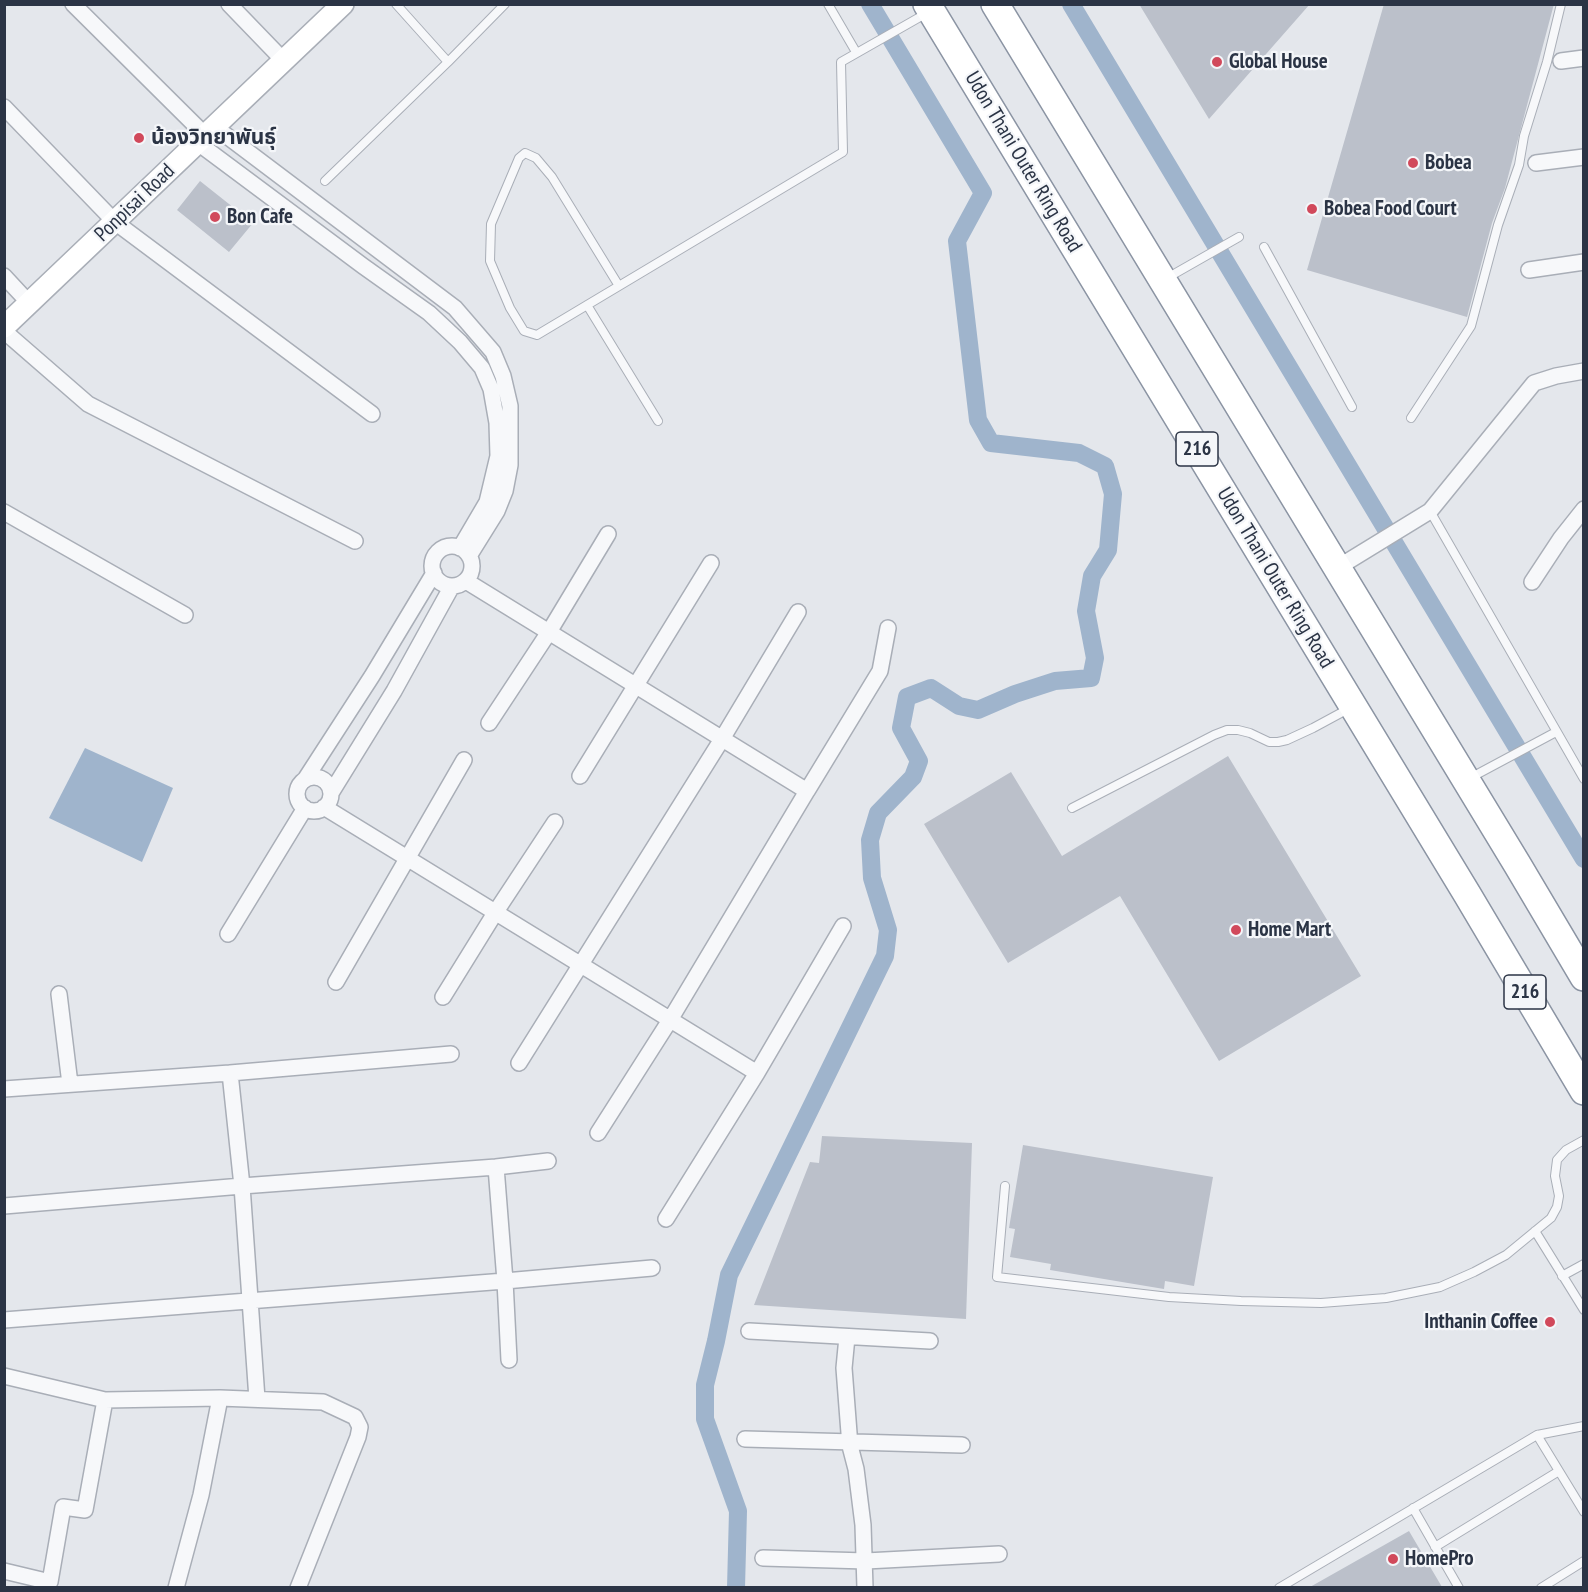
<!DOCTYPE html>
<meta charset="utf-8">
<style>
body{margin:0}
#map{position:relative;width:1588px;height:1592px;overflow:hidden;background:#e4e7ec;font-family:"PT Sans Narrow",sans-serif}
canvas{display:block}
.frame{position:absolute;inset:0;border:6px solid #2b3445;pointer-events:none}
</style>
<div id="map">
<canvas width="1588" height="1592"></canvas>
<div class="frame"></div>
</div>
<script>
const context = document.querySelector('canvas').getContext('2d');
context.lineJoin = 'round';
function fillPath(path, color) {
  context.fillStyle = color;
  context.fill(path, 'evenodd');
}
function poly(rows) {
  const path = new Path2D();
  for (const r of rows) {
    if (r.length === 3) {
      path.moveTo(r[0] + r[2], r[1]);
      path.arc(r[0], r[1], r[2], 0, 2 * Math.PI);
      continue;
    }
    path.moveTo(r[0], r[1]);
    for (let i = 2; i < r.length; i += 2) path.lineTo(r[i], r[i + 1]);
  }
  return path;
}
function strokePath(path, color, width, dash) {
  context.strokeStyle = color;
  context.lineWidth = width;
  context.lineCap = dash ? 'butt' : 'round';
  context.setLineDash(dash || []);
  context.stroke(path);
}
function label(font, color, halo, rows, align = 'center') {
  context.font = font + ' "PT Sans Narrow","Noto Sans Thai",sans-serif';
  context.lineWidth = 4.5;
  context.setLineDash([]);
  context.textBaseline = 'middle';
  context.strokeStyle = halo;
  context.fillStyle = color;
  for (const [text, x, y, turn = 0] of rows) {
    context.save();
    context.translate(x, y);
    context.rotate((+turn || 0) * Math.PI / 180);
    context.textAlign = isNaN(turn) ? turn : align;
    if (halo) context.strokeText(text, 0, 0);
    context.fillText(text, 0, 0);
    context.restore();
  }
}
const water = poly([
 [85,748,173,788,142,862,49,818]
]);
const canal = poly([
 [1071,4,1584,859],
 [736,1588,738,1511,705,1419,705,1385,716,1341,729,1275,885,956,888,930,872,878,870,840,878,813,913,777,919,761,901,728,907,697,931,688,959,706,978,710,1015,694,1055,681,1091,678,1095,658,1086,611,1092,576,1108,550,1113,494,1105,466,1079,453,991,443,978,420,957,241,983,193,870,4]
]);
const building = poly([
 [1139,4,1310,4,1209,119],
 [1384,4,1554,4,1505,188,1492,223,1467,317,1307,270],
 [200,181,253,223,229,252,177,210],
 [1228,756,1361,976,1219,1061,1120,896,1008,963,924,824,1011,772,1062,856],
 [822,1136,972,1143,966,1319,754,1305,810,1162,819,1163],
 [1023,1145,1213,1177,1194,1286,1165,1281,1164,1289,1050,1270,1051,1264,1010,1257,1015,1229,1009,1228],
 [1409,1531,1442,1587,1310,1587]
]);
const lane = poly([
 [828,4,856,52],
 [448,62,505,4],
 [325,181,448,62,396,4],
 [1264,247,1352,407],
 [1167,278,1239,237],
 [619,286,552,177,536,158,525,153,519,158,491,224,490,261,510,308,524,331,537,335,843,152,841,62,927,13],
 [587,305,658,421],
 [1411,418,1471,326,1498,225,1519,165,1524,136,1547,62,1561,4],
 [1430,511,1584,779],
 [1470,778,1556,732],
 [1072,808,1214,735,1227,730,1238,730,1250,733,1269,742,1278,742,1287,740,1313,728,1350,708],
 [1005,1186,997,1277,1169,1297,1241,1301,1321,1303,1386,1298,1440,1287,1474,1272,1506,1255,1551,1218,1557,1207,1559,1196,1555,1176,1557,1160,1566,1150,1584,1140],
 [1535,1231,1584,1310],
 [1562,1276,1584,1264],
 [1537,1435,1584,1512],
 [1413,1508,1459,1588],
 [1435,1547,1559,1471],
 [1279,1588,1537,1435,1584,1426],
 [1541,1588,1584,1561]
]);
const street = poly([
 [73,4,205,135],
 [229,4,284,61],
 [1561,61,1584,58],
 [4,107,115,222,372,414],
 [215,127,455,308,493,352,503,376,510,406,510,465,505,491,497,511,469,556],
 [198,143,363,266,429,313,460,342,482,368,491,389,497,423,498,456,487,502,460,548],
 [1536,163,1584,157],
 [1529,270,1584,262],
 [4,276,30,304],
 [4,331,88,404,355,541],
 [4,512,185,615],
 [452,566,20],
 [1337,568,1430,511,1534,383,1556,376,1584,371],
 [466,581,807,791,880,671,888,628],
 [1532,582,1561,538,1584,509],
 [489,723,549,632,608,534],
 [580,776,711,563],
 [314,794,17],
 [306,778,372,676,434,573],
 [331,793,394,691,452,586],
 [324,807,757,1073,843,926],
 [228,934,305,808],
 [336,982,464,760],
 [59,994,70,1084],
 [443,997,495,913,555,822],
 [519,1063,722,739,798,612],
 [4,1089,230,1073],
 [598,1133,670,1020,807,791],
 [496,1167,548,1161],
 [4,1206,242,1186,230,1073,451,1054],
 [666,1219,757,1073],
 [4,1320,505,1281,509,1360],
 [749,1331,930,1341],
 [847,1337,844,1368,850,1446,856,1469,863,1525,865,1588],
 [4,1376,105,1400,220,1398,323,1402,355,1417,360,1427,358,1437,298,1588],
 [257,1399,242,1186,496,1167,505,1281,652,1268],
 [745,1439,962,1445],
 [763,1558,866,1561,999,1554],
 [4,1571,50,1582,63,1507,85,1510,105,1400],
 [176,1588,201,1495,220,1398]
]);
const secondary = poly([
 [4,327,343,4]
]);
const highway = poly([
 [927,4,1467,894,1584,1091],
 [995,4,1517,864,1584,977]
]);
const markers = [
 [1217,62,6,"#d1495b"],
 [139,138,6,"#d1495b"],
 [1413,163,6,"#d1495b"],
 [1312,209,6,"#d1495b"],
 [215,217,6,"#d1495b"],
 [1236,930,6,"#d1495b"],
 [1550,1322,6,"#d1495b"],
 [1393,1559,6,"#d1495b"]
];
const shields = [
 [1197,449,42],
 [1525,992,42]
];
const shieldNames = [
 ["216",1197,449],
 ["216",1525,992]
];
const poiNames = [
 ["Global House",1229,62],
 ["น้องวิทยาพันธุ์",151,138],
 ["Bobea",1425,163],
 ["Bobea Food Court",1324,209],
 ["Bon Cafe",227,217],
 ["Home Mart",1248,930],
 ["Inthanin Coffee",1538,1322,"right"],
 ["HomePro",1405,1559]
];
const streetNames = [
 ["Udon Thani Outer Ring Road",1023,162,59],
 ["Ponpisai Road",135,203,-44],
 ["Udon Thani Outer Ring Road",1275,578,59]
];
fillPath(water, '#9fb4cc');
strokePath(canal, '#9fb4cc', 18);
fillPath(building, '#bbc0ca');
strokePath(lane, '#a9aeb7', 10);
strokePath(street, '#a9aeb7', 18);
strokePath(secondary, '#a9aeb7', 24);
strokePath(highway, '#8b94a3', 30);
strokePath(lane, '#f7f8fa', 8);
strokePath(street, '#f7f8fa', 15);
strokePath(secondary, '#fff', 21);
strokePath(highway, '#fff', 27);
for (const [x, y, r, color] of markers) {
  const dot = new Path2D();
  dot.arc(x, y, r, 0, 2 * Math.PI);
  context.fillStyle = color;
  context.fill(dot);
  strokePath(dot, '#f4f6f9', 2);
}
for (const [x, y, w] of shields) {
  const box = new Path2D();
  box.roundRect(x - w / 2, y - 17, w, 34, 4.5);
  context.fillStyle = '#f4f6f9';
  context.fill(box);
  strokePath(box, '#2b3445', 1.5);
}
label('bold 20px', '#2b3445', null, shieldNames);
label('bold 21px', '#2b3445', '#f4f6f9', poiNames, 'left');
label('21px', '#2b3445', '#f4f6f9', streetNames);
</script>
